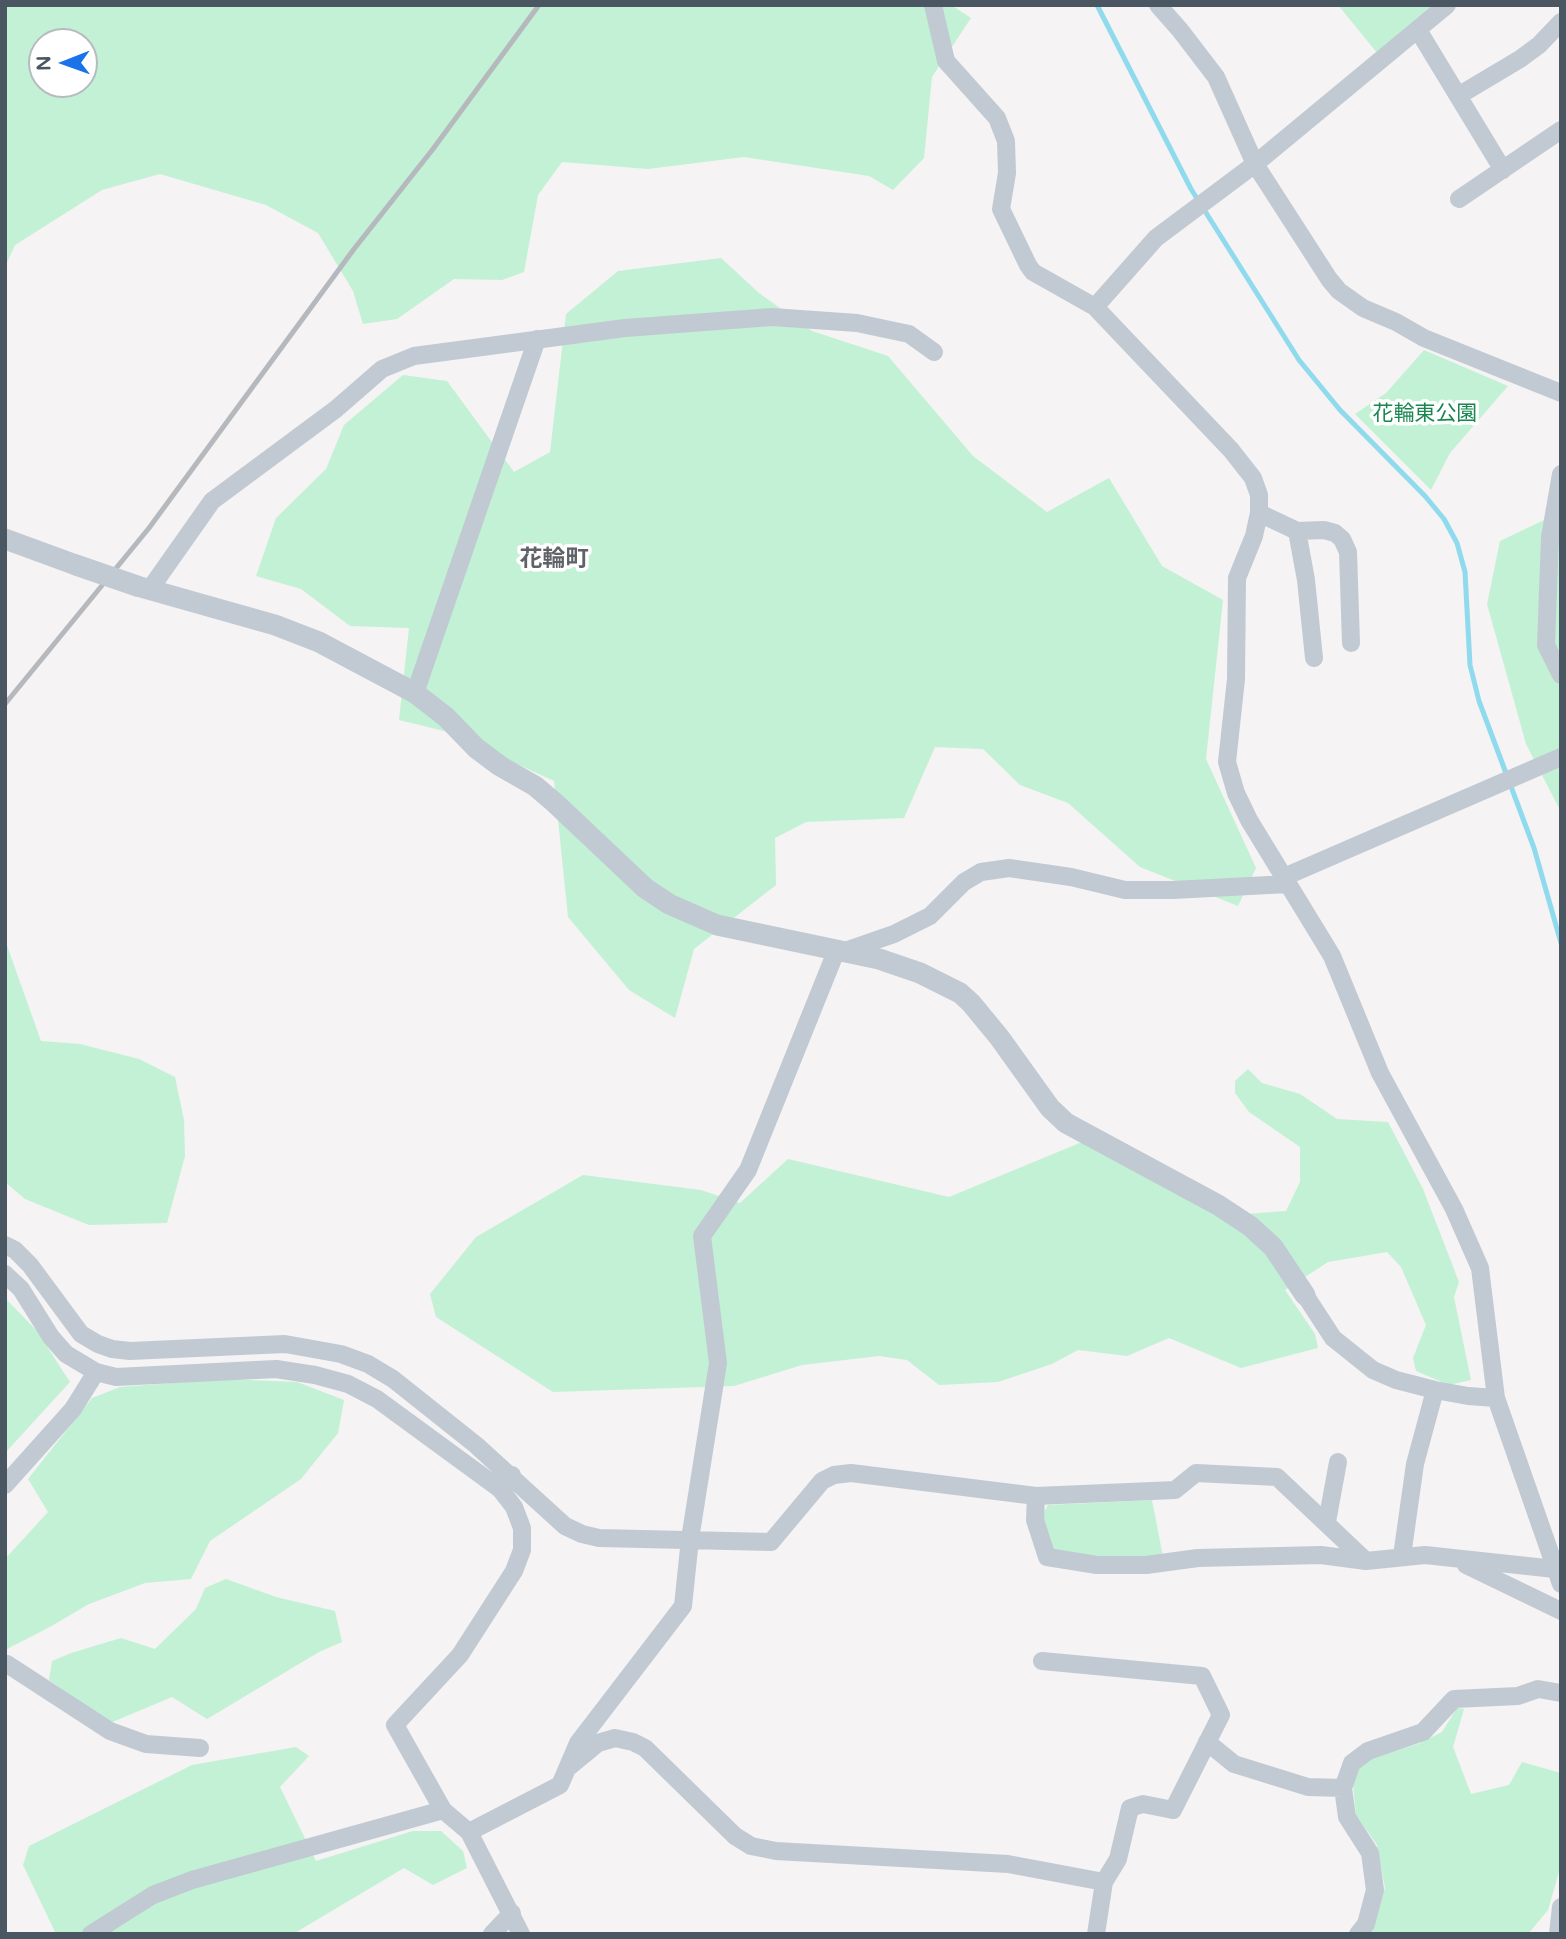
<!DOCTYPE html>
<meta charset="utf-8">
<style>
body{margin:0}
#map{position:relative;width:1566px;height:1939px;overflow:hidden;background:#f5f3f3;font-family:"Varela Round",sans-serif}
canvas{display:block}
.frame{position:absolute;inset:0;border:7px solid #4a5661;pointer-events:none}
.north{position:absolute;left:28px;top:28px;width:70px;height:70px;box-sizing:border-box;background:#fff;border:2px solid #b7bbc0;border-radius:50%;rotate:269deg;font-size:19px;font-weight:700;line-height:28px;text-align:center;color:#4a5661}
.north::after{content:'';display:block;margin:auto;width:24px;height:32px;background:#1a73e8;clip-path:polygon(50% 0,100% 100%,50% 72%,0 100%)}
</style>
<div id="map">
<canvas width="1566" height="1939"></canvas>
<div class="frame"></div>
<div class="north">N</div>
</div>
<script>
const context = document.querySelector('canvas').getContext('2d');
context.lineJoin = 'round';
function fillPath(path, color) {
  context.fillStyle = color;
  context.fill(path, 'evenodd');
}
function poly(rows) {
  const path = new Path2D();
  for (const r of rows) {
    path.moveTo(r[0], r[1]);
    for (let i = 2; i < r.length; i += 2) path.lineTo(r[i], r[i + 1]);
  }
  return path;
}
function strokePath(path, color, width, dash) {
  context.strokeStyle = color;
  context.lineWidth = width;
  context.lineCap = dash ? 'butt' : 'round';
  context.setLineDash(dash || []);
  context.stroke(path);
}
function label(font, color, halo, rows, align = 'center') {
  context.font = font + ' "Varela Round","Noto Sans JP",sans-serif';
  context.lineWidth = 7;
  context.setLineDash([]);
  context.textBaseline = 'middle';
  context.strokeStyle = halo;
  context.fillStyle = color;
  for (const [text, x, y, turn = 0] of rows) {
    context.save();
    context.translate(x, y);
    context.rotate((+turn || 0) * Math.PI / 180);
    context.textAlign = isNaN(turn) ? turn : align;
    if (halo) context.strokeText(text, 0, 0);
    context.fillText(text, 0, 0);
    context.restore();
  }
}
const green = poly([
 [5,5,951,5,971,18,932,77,924,158,893,190,869,176,744,157,648,169,562,162,538,195,524,272,502,280,454,279,397,319,363,324,353,291,318,233,266,205,160,174,102,190,15,245,5,267],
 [42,42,84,42,84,84,42,84],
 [1338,5,1435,5,1378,54],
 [721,258,759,293,812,331,888,356,973,456,1047,512,1109,478,1162,566,1223,600,1206,759,1256,868,1238,906,1140,867,1068,803,1020,785,983,749,935,747,904,818,806,822,775,838,776,885,694,949,675,1018,629,990,568,917,554,781,448,732,399,720,409,628,350,626,301,589,256,576,276,518,326,469,344,425,403,375,447,381,514,472,550,452,566,314,618,271],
 [1424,350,1508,386,1450,453,1431,490,1355,414,1386,393],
 [1561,512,1561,812,1526,744,1487,604,1500,541],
 [5,940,41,1041,80,1044,139,1059,175,1077,184,1120,185,1156,167,1223,89,1225,25,1199,5,1182],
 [1248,1069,1262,1083,1300,1094,1337,1119,1388,1122,1423,1189,1459,1282,1454,1297,1471,1380,1449,1385,1416,1371,1413,1358,1426,1325,1401,1267,1387,1252,1328,1262,1285,1290,1315,1334,1318,1348,1241,1368,1169,1338,1127,1356,1078,1350,1052,1364,998,1382,939,1385,907,1360,879,1356,802,1365,734,1386,553,1392,436,1317,430,1294,476,1237,583,1175,701,1190,740,1203,788,1159,949,1197,1082,1142,1218,1216,1286,1211,1300,1182,1300,1147,1249,1112,1235,1093,1235,1081],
 [5,1298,37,1331,70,1382,5,1453],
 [224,1379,297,1382,344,1400,338,1433,301,1479,210,1541,191,1579,145,1583,89,1604,48,1628,5,1650,5,1559,48,1512,28,1479,92,1398,120,1387],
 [1152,1500,1163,1557,1142,1561,1051,1552,1041,1517,1048,1505],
 [226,1579,276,1597,335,1611,342,1642,319,1652,207,1719,172,1697,110,1723,49,1680,52,1661,71,1653,121,1638,155,1649,196,1609,205,1588],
 [1457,1708,1464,1709,1453,1747,1471,1794,1509,1785,1522,1762,1561,1773,1561,1865,1548,1910,1528,1934,1367,1934,1385,1888,1377,1845,1356,1815,1353,1785,1362,1761,1418,1744,1442,1732],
 [296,1747,309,1756,280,1787,316,1861,413,1831,441,1831,463,1851,467,1868,433,1885,404,1868,293,1934,56,1934,23,1865,29,1846,192,1765]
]);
const stream = poly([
 [1097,5,1191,189,1299,360,1340,410,1425,496,1444,519,1457,543,1465,572,1470,665,1479,701,1534,848,1561,943]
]);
const minor = poly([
 [933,5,946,61,997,118,1006,141,1007,173,1001,209,1028,265,1033,272,1095,307,1231,450,1253,478,1259,495,1259,513,1254,536,1237,578,1236,679,1227,762,1236,793,1249,820,1332,956,1380,1073,1454,1209,1480,1268,1496,1398,1561,1584],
 [1158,5,1180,30,1216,77,1255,164,1329,279,1339,291,1363,308,1396,322,1424,338,1561,393],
 [1418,30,1503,170],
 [1458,96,1520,59,1539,45,1561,22],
 [1459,199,1561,130],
 [1095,307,1156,238,1255,164,1447,5],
 [1561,474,1550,537,1546,645,1561,675],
 [1259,513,1297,531,1324,530,1335,533,1342,539,1348,552,1351,643],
 [1297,531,1306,580,1314,658],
 [150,589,212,501,336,409,382,369,414,356,625,328,772,317,857,323,909,334,934,352],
 [415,693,537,339],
 [1284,877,1561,757],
 [845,951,894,934,930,916,964,882,981,872,1009,868,1071,877,1125,890,1173,890,1288,884],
 [5,1245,15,1250,30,1265,81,1334,98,1344,112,1349,130,1351,285,1344,341,1354,368,1364,393,1379,476,1445,565,1526,582,1534,599,1538,771,1542,822,1481,834,1475,851,1473,1036,1496,1175,1490,1196,1473,1277,1477,1366,1561,1425,1555,1555,1569],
 [5,1274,21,1289,51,1337,66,1354,96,1372,116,1377,276,1369,315,1375,348,1384,377,1399,500,1489,512,1475],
 [1305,1295,1333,1338,1373,1370,1396,1380,1435,1390,1468,1396,1496,1398],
 [5,1485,73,1409,96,1372],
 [500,1489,514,1507,522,1528,522,1550,514,1571,460,1655,395,1725,443,1810,469,1832,521,1934],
 [1036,1496,1035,1520,1047,1557,1097,1565,1146,1565,1198,1558,1321,1555,1366,1561],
 [1327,1522,1338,1462],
 [1402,1556,1415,1464,1435,1390],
 [1466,1565,1561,1611],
 [1042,1661,1202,1676,1221,1715,1173,1810,1143,1804,1130,1808,1118,1859,1104,1882,1096,1934],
 [5,1666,7,1664,110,1731,146,1744,200,1748],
 [1207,1742,1234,1764,1308,1787,1343,1788],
 [570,1766,598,1743,615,1738,633,1742,645,1748,735,1836,751,1846,776,1851,1008,1864,1104,1882],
 [469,1832,560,1785,578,1743,683,1606,690,1539,718,1363,702,1236,748,1170,837,949],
 [91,1934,153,1895,192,1880,443,1810],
 [492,1934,512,1913],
 [1358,1934,1366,1924,1375,1890,1370,1853,1347,1817,1343,1788,1352,1763,1368,1751,1423,1732,1454,1699,1518,1696,1538,1689,1561,1693],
 [1558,1934,1561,1907]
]);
const tertiary = poly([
 [5,539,76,565],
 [137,586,275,625,319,642,415,693,446,717,476,748,500,766,535,786,555,803,645,888,669,904,717,925,879,959,920,973,960,993,971,1003,999,1037,1050,1108,1066,1123,1218,1205,1250,1226,1273,1247,1305,1295]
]);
const rail = poly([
 [5,704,149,528,354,249,433,149,539,5]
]);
const tertiaryBridge = poly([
 [76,565,137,586]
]);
const parkNames = [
 ["花輪東公園",1425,414]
];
const neighbourhoodNames = [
 ["花輪町",554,560]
];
fillPath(green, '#c3f1d5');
strokePath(stream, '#90daee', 5);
strokePath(minor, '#c1cad2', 18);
strokePath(tertiary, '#c1cad2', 21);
strokePath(rail, '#b5b8bd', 5);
strokePath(tertiaryBridge, '#c1cad2', 21);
label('21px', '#17864f', '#fff', parkNames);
label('bold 23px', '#5f6368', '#fff', neighbourhoodNames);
</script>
